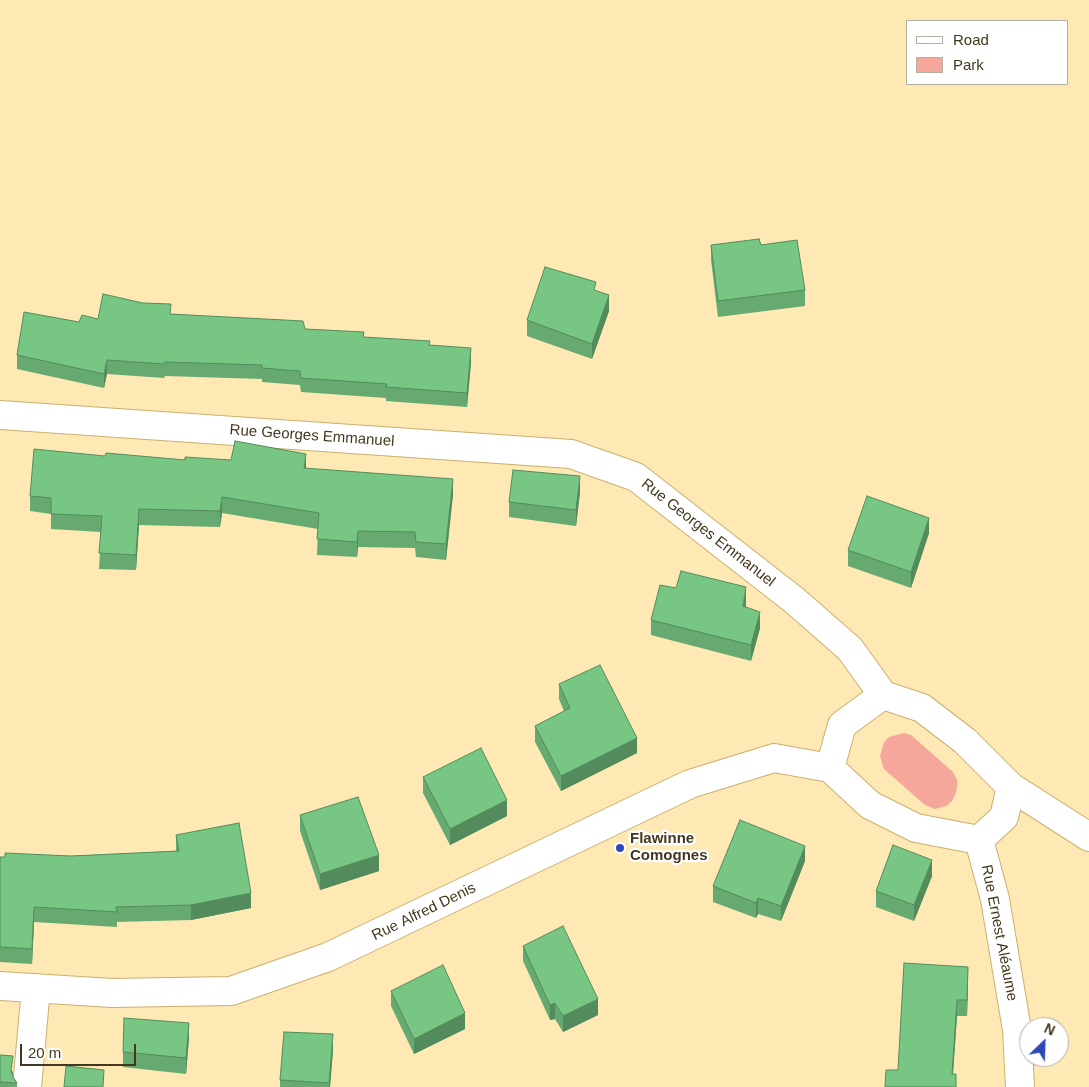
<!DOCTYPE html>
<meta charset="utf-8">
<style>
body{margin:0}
#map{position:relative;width:1089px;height:1087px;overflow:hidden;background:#fee8b4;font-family:Arial,sans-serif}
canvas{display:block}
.legend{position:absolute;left:906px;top:20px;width:162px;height:65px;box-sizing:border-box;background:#fff;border:1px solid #b4afa5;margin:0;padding:6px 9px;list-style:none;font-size:15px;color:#43381d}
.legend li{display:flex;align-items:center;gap:10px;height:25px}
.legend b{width:25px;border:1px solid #b4afa5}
.north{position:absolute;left:1019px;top:1017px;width:50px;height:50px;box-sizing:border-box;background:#fff;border:1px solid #b4afa5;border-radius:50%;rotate:24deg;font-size:14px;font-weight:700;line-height:20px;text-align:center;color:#43381d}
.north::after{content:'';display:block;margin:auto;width:18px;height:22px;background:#2d48b9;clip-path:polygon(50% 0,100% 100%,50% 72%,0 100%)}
.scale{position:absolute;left:20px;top:1044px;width:116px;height:22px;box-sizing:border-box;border:2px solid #43381d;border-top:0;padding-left:6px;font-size:15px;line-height:18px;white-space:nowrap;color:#43381d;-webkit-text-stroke:4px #fff;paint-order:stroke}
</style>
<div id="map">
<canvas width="1089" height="1087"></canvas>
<ul class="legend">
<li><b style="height:6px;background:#fff"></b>Road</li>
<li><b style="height:14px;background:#f6a79c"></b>Park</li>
</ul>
<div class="north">N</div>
<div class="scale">20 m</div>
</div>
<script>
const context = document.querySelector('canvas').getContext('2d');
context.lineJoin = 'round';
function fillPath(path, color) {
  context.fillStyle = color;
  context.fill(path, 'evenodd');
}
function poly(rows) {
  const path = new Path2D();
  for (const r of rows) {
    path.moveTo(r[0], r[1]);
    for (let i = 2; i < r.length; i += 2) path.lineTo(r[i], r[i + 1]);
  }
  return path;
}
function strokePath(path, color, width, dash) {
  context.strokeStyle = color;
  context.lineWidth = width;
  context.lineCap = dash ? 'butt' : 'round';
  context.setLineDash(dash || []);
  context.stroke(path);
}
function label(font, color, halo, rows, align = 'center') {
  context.font = font + ' Arial,sans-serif';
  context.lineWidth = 4.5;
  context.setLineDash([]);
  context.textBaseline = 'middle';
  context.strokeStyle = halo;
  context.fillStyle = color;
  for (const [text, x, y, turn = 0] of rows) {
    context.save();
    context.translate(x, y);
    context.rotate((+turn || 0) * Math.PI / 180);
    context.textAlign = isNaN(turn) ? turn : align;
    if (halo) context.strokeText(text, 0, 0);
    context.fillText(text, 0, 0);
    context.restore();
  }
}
const green = poly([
 [904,733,911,735,953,772,957,780,957,787,955,795,952,801,946,806,935,809,925,805,884,769,880,756,884,742,889,737]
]);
const minor = poly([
 [0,415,571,454,636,477,794,600,850,649,883,695,922,708,965,741,1011,787,1089,837],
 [830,768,870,805,916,828,979,840],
 [830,768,842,725,883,695],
 [979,840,995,899,1017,1030,1020,1087],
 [979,840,1004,817,1011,787],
 [0,986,112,993,231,991,328,957,690,784,774,758,830,768],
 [27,1087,36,988]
]);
const wall = poly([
 [711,245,761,245,805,290,805,306,718,317,711,260],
 [609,311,592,359,527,336,527,320],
 [171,314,305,329,364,337,430,345,471,362,467,407,386,401,386,398,301,392,300,385,262,382,262,379,165,376,164,378,107,374,104,388,17,369,17,355,79,322,98,319],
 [105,456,185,460,306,469,453,494,446,560,416,557,415,548,358,547,357,557,317,555,318,529,222,513,220,527,139,525,136,570,99,569,101,532,51,529,51,514,30,511,30,496],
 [580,492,576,526,509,517,509,502],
 [929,533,911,588,848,566,848,550],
 [746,603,746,607,760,628,751,661,651,635,651,620],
 [559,684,637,753,561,791,535,742,535,726,564,711,559,699],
 [423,777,507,816,450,845,423,793],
 [300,815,379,871,320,890,300,831],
 [176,835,251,908,191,920,117,922,117,927,34,922,32,964,0,962,0,857,71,856,176,851],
 [805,861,781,921,758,914,756,918,713,902,713,886],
 [932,876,914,921,876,907,876,891],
 [523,946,598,1015,563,1032,555,1019,550,1020,523,961],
 [968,983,967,1016,957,1016,953,1074,956,1087,898,1070],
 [391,991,465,1029,414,1054,391,1006],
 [189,1038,186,1074,123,1067,123,1052],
 [333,1050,330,1087,280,1087,280,1080],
 [0,1055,13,1072,13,1077,17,1083,17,1087,0,1087]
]);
const shadedWall = poly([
 [609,295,609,311,592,359,592,344],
 [471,348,471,362,467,407,467,393],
 [107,360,107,374,104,388,104,374],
 [306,454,306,469,304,468],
 [580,476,580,492,576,526,576,510],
 [453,479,453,494,446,560,446,544],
 [222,497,222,513,220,527,220,511],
 [139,509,139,525,136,570,136,555],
 [929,518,929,533,911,588,911,572],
 [358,531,358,547,357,557,357,542],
 [746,587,746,603,743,621,743,606],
 [760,612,760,628,751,661,751,645],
 [637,738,637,753,561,791,561,776],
 [507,800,507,816,450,845,450,829],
 [805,846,805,861,781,921,781,906],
 [379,855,379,871,320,890,320,874],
 [932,860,932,876,914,921,914,905],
 [251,893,251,908,191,920,191,905],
 [758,898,758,914,756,918,756,903],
 [34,907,34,922,32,964,32,949],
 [968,967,968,983,967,1016,967,1000],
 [598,999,598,1015,563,1032,563,1016],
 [957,1000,957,1016,952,1087,952,1074],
 [555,1003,555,1019,550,1020,550,1005],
 [465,1013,465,1029,414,1054,414,1039],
 [189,1023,189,1038,186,1074,186,1058],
 [333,1034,333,1050,330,1087,329,1087]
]);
const building = poly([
 [759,239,761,245,797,240,805,290,718,301,711,245,759,239],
 [545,267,596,282,594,290,609,295,592,344,527,320,545,267],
 [103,294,143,303,171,304,170,314,303,321,305,329,364,332,363,337,430,341,429,345,471,348,467,393,386,387,387,384,301,378,300,371,262,368,262,365,165,362,164,364,107,360,104,374,17,355,24,312,79,322,82,315,98,319,103,294],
 [235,441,306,454,304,468,453,479,446,544,416,542,415,532,358,531,357,542,317,539,319,513,222,497,220,511,139,509,136,555,99,553,102,516,51,514,51,498,30,496,34,449,105,456,106,453,185,460,185,457,231,460,235,441],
 [513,470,580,476,576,510,509,502,513,470],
 [867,496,929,518,911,572,848,550,867,496],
 [681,571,746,587,743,606,760,612,751,645,651,620,660,585,676,588,681,571],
 [600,665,637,738,561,776,535,726,570,708,559,684,600,665],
 [481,748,507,800,450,829,423,777,481,748],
 [358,797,379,855,320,874,300,815,358,797],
 [740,820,805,846,781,906,758,898,756,903,713,886,740,820],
 [239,823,251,893,191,905,116,907,117,912,34,907,32,949,0,947,0,857,5,857,5,853,71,856,179,851,176,835,239,823],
 [893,845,932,860,914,905,876,891,893,845],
 [563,926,598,999,563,1016,555,1003,550,1005,523,946,563,926],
 [904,963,968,967,967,1000,957,1000,952,1074,956,1074,956,1087,885,1087,886,1070,898,1070,904,963],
 [443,965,465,1013,414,1039,391,991,443,965],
 [124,1018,189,1023,186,1058,123,1052,124,1018],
 [284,1032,333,1034,329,1083,280,1080,284,1032],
 [0,1055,13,1056,11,1070,13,1077,17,1083,0,1082,0,1055],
 [66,1066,104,1070,103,1087,64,1087,66,1066]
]);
const markers = [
 [620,848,5,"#2d48b9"]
];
const streetNames = [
 ["Rue Georges Emmanuel",312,436,4],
 ["Rue Georges Emmanuel",708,533,38],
 ["Rue Alfred Denis",424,912,-26],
 ["Rue Ernest Aléaume",999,933,79]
];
const poiNames = [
 ["Flawinne",630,839],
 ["Comognes",630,856]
];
fillPath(green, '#f6a79c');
strokePath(minor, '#cab06f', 30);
strokePath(minor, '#fff', 28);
fillPath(wall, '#66aa71');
fillPath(shadedWall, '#538b5c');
fillPath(building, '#77c683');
strokePath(building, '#538b5c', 1);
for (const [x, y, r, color] of markers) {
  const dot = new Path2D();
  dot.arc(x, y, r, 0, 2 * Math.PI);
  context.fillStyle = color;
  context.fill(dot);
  strokePath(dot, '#fff', 2);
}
label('15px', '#43381d', '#fff', streetNames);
label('bold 15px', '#43381d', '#fff', poiNames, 'left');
</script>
